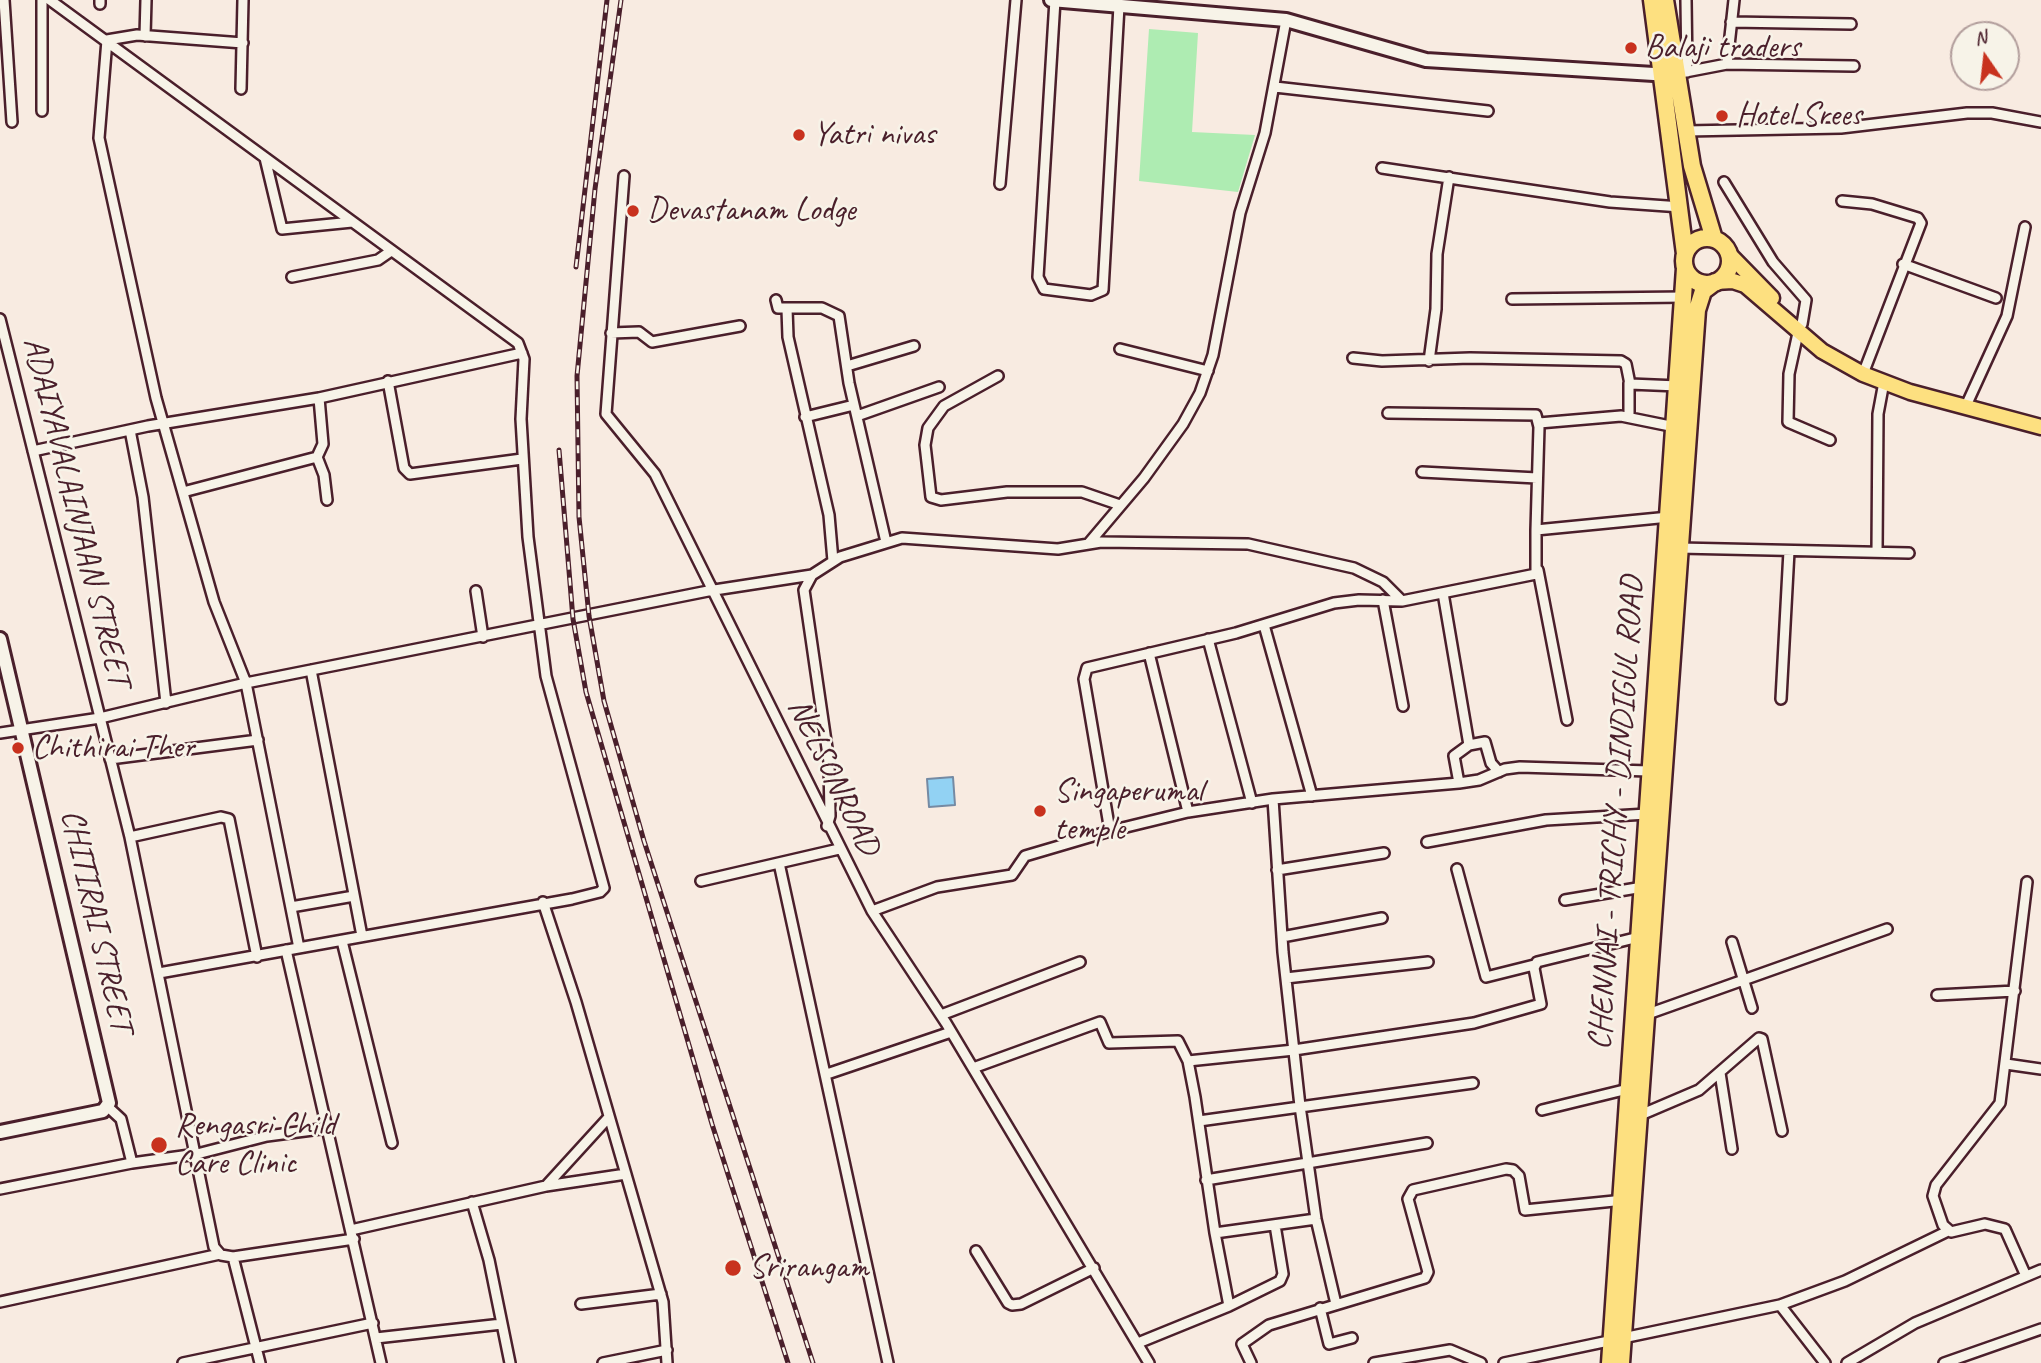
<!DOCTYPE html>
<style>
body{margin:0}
#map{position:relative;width:2041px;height:1363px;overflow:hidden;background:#f8ebe1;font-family:Caveat,sans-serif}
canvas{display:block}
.north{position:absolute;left:1950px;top:21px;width:70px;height:70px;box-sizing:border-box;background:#f7f3e8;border:2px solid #b29e9c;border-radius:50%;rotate:346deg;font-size:19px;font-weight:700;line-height:28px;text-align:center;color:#4a1f2b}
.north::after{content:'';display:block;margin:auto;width:24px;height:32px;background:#c8321e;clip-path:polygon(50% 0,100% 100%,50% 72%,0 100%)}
</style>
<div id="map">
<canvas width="2041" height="1363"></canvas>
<div class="north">N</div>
</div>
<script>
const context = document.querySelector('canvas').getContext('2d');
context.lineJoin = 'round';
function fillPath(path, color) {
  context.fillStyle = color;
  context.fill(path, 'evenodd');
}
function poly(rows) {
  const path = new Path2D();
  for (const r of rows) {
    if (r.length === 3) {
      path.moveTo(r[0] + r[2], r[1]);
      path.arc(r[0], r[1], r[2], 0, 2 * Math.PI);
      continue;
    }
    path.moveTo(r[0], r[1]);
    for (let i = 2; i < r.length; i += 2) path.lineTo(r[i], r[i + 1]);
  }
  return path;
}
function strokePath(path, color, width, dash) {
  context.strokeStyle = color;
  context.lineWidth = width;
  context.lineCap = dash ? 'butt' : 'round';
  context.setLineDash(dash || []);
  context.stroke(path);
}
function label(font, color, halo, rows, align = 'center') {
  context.font = font + ' Caveat,sans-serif';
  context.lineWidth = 5;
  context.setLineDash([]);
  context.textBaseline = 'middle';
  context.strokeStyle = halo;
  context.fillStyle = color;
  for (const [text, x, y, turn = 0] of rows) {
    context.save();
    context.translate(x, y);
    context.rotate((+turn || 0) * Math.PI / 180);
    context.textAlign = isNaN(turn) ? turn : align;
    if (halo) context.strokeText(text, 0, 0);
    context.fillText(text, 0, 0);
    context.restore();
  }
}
const green = poly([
 [1149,29,1198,33,1192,132,1255,135,1238,192,1139,181]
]);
const water = poly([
 [953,777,955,805,929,807,927,779,953,777]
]);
const street = poly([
 [4,0,12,122],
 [50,0,518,343,524,359,521,419,528,537,546,676,604,888,600,892,572,899,159,973],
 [100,0,100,4],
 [1055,0,1038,277,1044,289,1091,295,1103,290,1119,6],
 [1686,0,1687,72],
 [1731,22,1851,24],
 [145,36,146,0],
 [243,43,137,35,107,40,99,138,156,398,214,602,246,683,708,591,812,575],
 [1727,64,1734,0],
 [1675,74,1727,64,1854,66],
 [1275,87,1488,111],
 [241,89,243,0],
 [42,111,42,0],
 [1686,131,1841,128,1967,113,1992,113,2041,122],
 [265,158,282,229,352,222],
 [1382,168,1610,202,1681,207],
 [624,176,606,414,655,474,872,911,946,1023,1149,1363],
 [1724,182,1773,262,1806,300,1802,324],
 [1000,184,1016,0],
 [1842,201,1872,204,1918,218,1921,223,1863,374],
 [1903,264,1996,298],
 [292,277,378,260,391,251],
 [1512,299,1685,297],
 [776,300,778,308,822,308,839,316,849,383,886,542],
 [787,309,788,337,829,515,833,561],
 [0,319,130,837,214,1247,221,1255,233,1257,354,1239],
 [611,333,639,332,652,342,740,326],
 [1798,333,1789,374,1788,422,1830,440],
 [1120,349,1208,371],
 [1353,358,1382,361,1470,358,1621,361,1626,364,1630,384,1678,386],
 [1429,361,1436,309,1437,254,1449,177],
 [847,366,914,346],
 [998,376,944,406,928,428,925,445,931,497,941,500,1007,492,1082,492,1120,505],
 [388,381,404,468,410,474,522,459],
 [1965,408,2007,316,2025,227],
 [1388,413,1536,415,1539,427,1536,530],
 [857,416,939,387],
 [805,417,854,405],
 [1629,417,1629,383],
 [1539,423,1621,416,1675,427],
 [130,430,143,497,166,703],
 [33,451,148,426,319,398],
 [317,457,324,475,327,500],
 [1422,472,1537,478],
 [183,492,317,457,323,444,319,398,522,353],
 [1089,543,1144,478,1183,424,1200,393,1213,355,1240,213,1265,133,1286,20],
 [1679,548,1909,553],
 [1877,552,1878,414,1884,382],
 [1538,570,1567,720],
 [476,591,483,637],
 [1443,593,1469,745],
 [1383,600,1403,706],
 [1264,625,1312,796],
 [1208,639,1252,803],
 [1149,653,1188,812],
 [311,670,362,936],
 [1781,699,1789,551],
 [0,733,100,718,246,683,299,948],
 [110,759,258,740],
 [1459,783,1454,756,1469,745,1485,742,1491,763,1499,772],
 [1273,799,1188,812,1110,831,1084,679,1087,668,1236,633,1334,603,1359,600,1402,601],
 [827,826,830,816,829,762,804,590,812,575,840,557,902,538,1058,549,1101,542,1248,544,1354,568,1383,582,1402,601,1536,574,1536,530,1669,517],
 [130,837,221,817,229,819,257,957],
 [1427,842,1546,820,1647,814],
 [779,863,888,1363],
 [1457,869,1486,977,1534,965],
 [1277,870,1384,853],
 [701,881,839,849],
 [1565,900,1643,887],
 [543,902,576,1002,663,1302,667,1363],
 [291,907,354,896],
 [872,911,937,887,1012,875,1025,856,1110,831],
 [1282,937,1382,918],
 [342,941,392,1143],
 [1732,942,1752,1008],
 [286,950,381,1363],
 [1286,978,1428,962],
 [1937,995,2015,991],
 [941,1015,1080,962],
 [1645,1015,1887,929],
 [1188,1061,1294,1050,1474,1023,1541,1004,1534,968,1537,962,1639,937],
 [2006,1064,2041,1069],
 [973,1068,1100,1022,1109,1043,1178,1041,1188,1061,1195,1097,1215,1233,1316,1219],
 [1720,1073,1732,1149],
 [827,1074,951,1032],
 [108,1107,121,1119,132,1163],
 [1542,1110,1628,1089],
 [1638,1116,1699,1090,1759,1038,1762,1039,1782,1131],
 [1199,1121,1473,1083],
 [1206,1180,1427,1143],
 [546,1186,626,1174],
 [0,1189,132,1163,197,1154,267,1136,328,1128],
 [472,1202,489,1260,510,1363],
 [351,1230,546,1186,609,1117],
 [1215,1233,1229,1306],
 [976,1251,1008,1303,1012,1305,1021,1304,1094,1268],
 [233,1257,260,1363],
 [2026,1276,2005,1229,1985,1224,1951,1232,1943,1225,1933,1196,1936,1185,2000,1103,2027,882],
 [0,1302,220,1254],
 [581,1304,661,1294],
 [1336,1304,1316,1219,1300,1106,1283,952,1273,799,1459,783,1479,780,1505,769,1520,767,1649,771],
 [1780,1305,1845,1281,1948,1231],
 [1320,1308,1329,1344,1352,1338],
 [376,1338,502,1324],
 [1138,1343,1229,1306,1280,1281,1283,1274,1275,1225],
 [183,1363,373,1323],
 [603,1363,667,1350],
 [1251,1363,1242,1344,1269,1325,1425,1278,1428,1272,1408,1199,1413,1190,1506,1169,1513,1170,1519,1176,1525,1210,1624,1200],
 [1374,1363,1450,1350,1481,1363],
 [1504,1363,1780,1305,1825,1363],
 [1847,1363,1915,1323,2041,1270],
 [1944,1363,2041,1329]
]);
const secondary = poly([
 [1051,0,1286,20,1426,60,1670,75],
 [0,639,109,1103,103,1111,0,1132]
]);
const primary = poly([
 [1729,254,1772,298],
 [1715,282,1733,281,1745,285,1822,351,1863,374,1910,392,2041,427]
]);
const highway = poly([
 [1652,0,1685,254],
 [1665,0,1692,166,1714,239],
 [1707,261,23],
 [1610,1363,1685,268],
 [1621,1363,1697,310,1703,291,1715,282]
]);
const rail = poly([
 [621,0,595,189,577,376,579,517,589,616,604,701,644,841,813,1363],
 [576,267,607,0],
 [559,450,573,619,586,692,712,1124,788,1363]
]);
const markers = [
 [1631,48,7,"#c8321e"],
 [1722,116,7,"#c8321e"],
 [799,135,7,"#c8321e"],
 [633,211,7,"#c8321e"],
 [18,748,7,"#c8321e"],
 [1040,811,7,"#c8321e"],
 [159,1145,9,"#c8321e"],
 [733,1268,9,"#c8321e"]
];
const poiNames = [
 ["Balaji traders",1645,48],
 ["Hotel Srees",1736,116],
 ["Yatri nivas",813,135],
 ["Devastanam Lodge",647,211],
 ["Chithirai Ther",32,748],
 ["Singaperumal",1054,792],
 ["temple",1054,830],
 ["Rengasri Child",175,1126],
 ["Care Clinic",175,1164],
 ["Srirangam",749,1268]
];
const streetNames = [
 ["ADAIYAVALAINJAAN STREET",76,512,76],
 ["NELSONROAD",833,777,64],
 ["CHENNAI - TRICHY - DINDIGUL ROAD",1617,813,-86],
 ["CHITIRAI STREET",96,921,77]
];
fillPath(green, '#aeecb2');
fillPath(water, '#92d2f3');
strokePath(water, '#758aa3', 2);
strokePath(street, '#4a1f2b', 14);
strokePath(secondary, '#4a1f2b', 18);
strokePath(primary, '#4a1f2b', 19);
strokePath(highway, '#4a1f2b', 21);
strokePath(street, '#f7f3e8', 9);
strokePath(secondary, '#f7f3e8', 12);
strokePath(primary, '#fde080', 14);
strokePath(highway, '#fde080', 16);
strokePath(rail, '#4a1f2b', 5);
strokePath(rail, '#f7f3e8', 2.5, [8]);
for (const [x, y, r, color] of markers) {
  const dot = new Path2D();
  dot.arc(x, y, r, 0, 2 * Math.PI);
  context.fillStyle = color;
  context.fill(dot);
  strokePath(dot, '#f7f3e8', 2.5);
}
label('33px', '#4a1f2b', '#f7f3e8', poiNames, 'left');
label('33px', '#4a1f2b', '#f7f3e8', streetNames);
</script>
